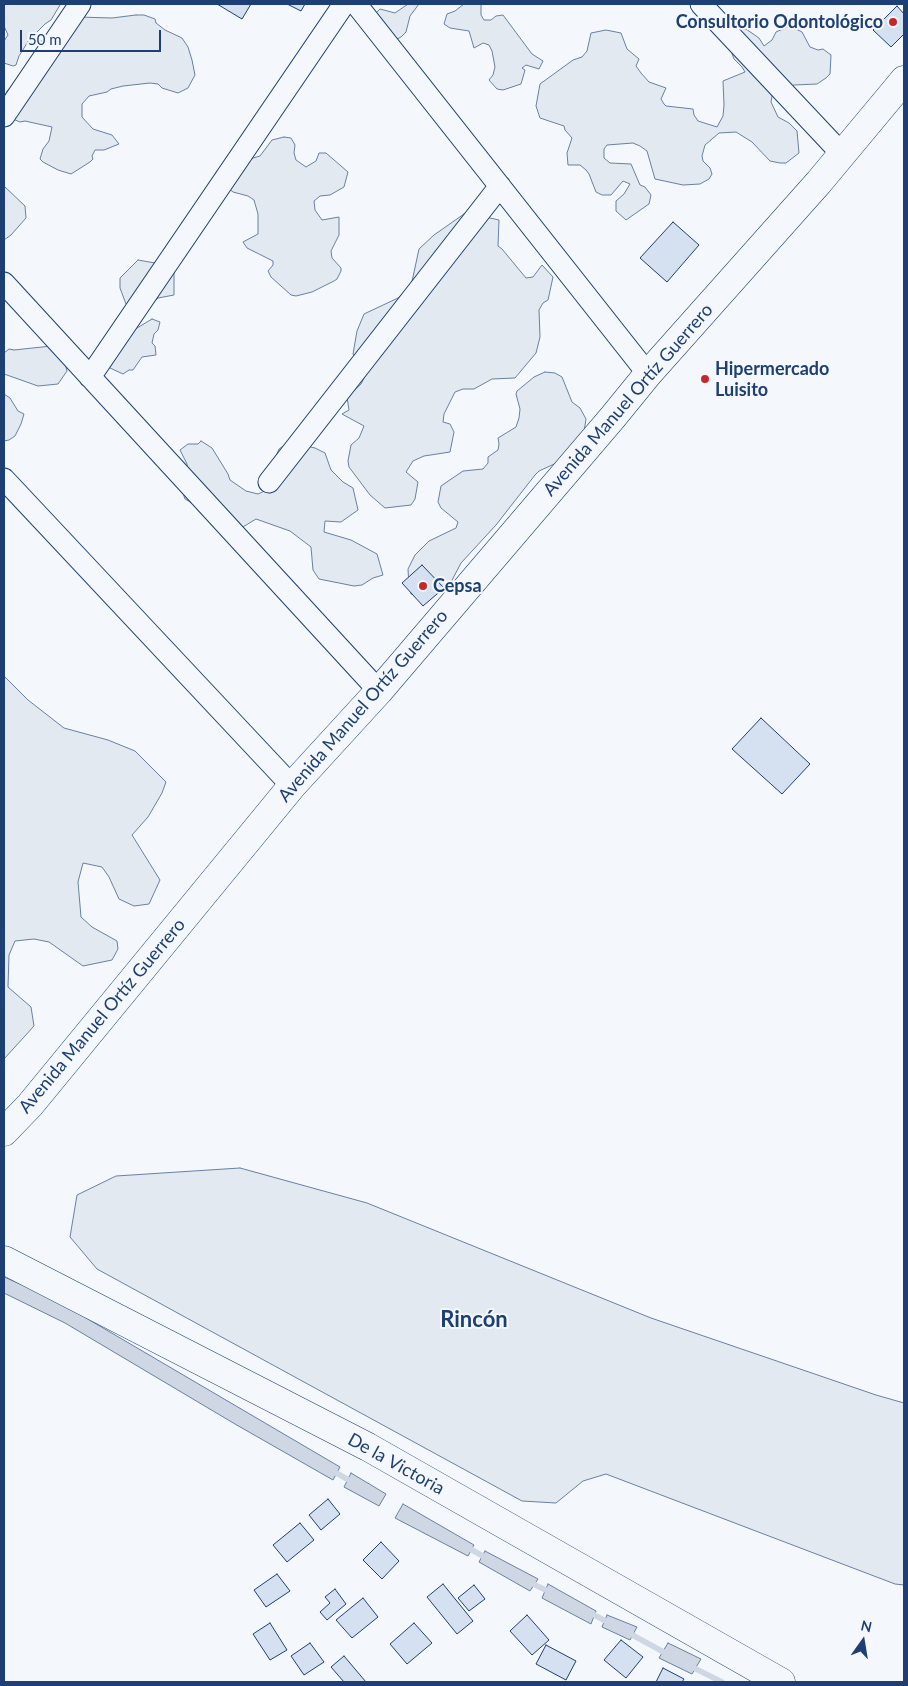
<!DOCTYPE html>
<meta charset="utf-8">
<style>
body{margin:0}
#map{position:relative;width:908px;height:1686px;overflow:hidden;background:#f4f7fb;font-family:Lato,sans-serif}
canvas{display:block}
.frame{position:absolute;inset:0;border:5px solid #1d3f73;pointer-events:none}
.north{position:absolute;left:838px;top:1616px;width:50px;height:50px;-webkit-text-stroke:4px #f4f7fb;paint-order:stroke;rotate:13deg;font-size:14px;font-weight:700;line-height:20px;text-align:center;color:#1d3f73}
.north::after{content:'';display:block;margin:auto;width:18px;height:22px;background:#1d3f73;clip-path:polygon(50% 0,100% 100%,50% 72%,0 100%)}
.scale{position:absolute;left:20px;top:30px;width:141px;height:22px;box-sizing:border-box;border:2px solid #1d3f73;border-top:0;padding-left:6px;font-size:15px;line-height:18px;white-space:nowrap;color:#1d3f73;-webkit-text-stroke:4px #f4f7fb;paint-order:stroke}
</style>
<div id="map">
<canvas width="908" height="1686"></canvas>
<div class="frame"></div>
<div class="north">N</div>
<div class="scale">50 m</div>
</div>
<script>
const context = document.querySelector('canvas').getContext('2d');
context.lineJoin = 'round';
function fillPath(path, color) {
  context.fillStyle = color;
  context.fill(path, 'evenodd');
}
function poly(rows) {
  const path = new Path2D();
  for (const r of rows) {
    path.moveTo(r[0], r[1]);
    for (let i = 2; i < r.length; i += 2) path.lineTo(r[i], r[i + 1]);
  }
  return path;
}
function strokePath(path, color, width, dash) {
  context.strokeStyle = color;
  context.lineWidth = width;
  context.lineCap = dash ? 'butt' : 'round';
  context.setLineDash(dash || []);
  context.stroke(path);
}
function label(font, color, halo, rows, align = 'center') {
  context.font = font + ' Lato,sans-serif';
  context.lineWidth = 4;
  context.setLineDash([]);
  context.textBaseline = 'middle';
  context.strokeStyle = halo;
  context.fillStyle = color;
  for (const [text, x, y, turn = 0] of rows) {
    context.save();
    context.translate(x, y);
    context.rotate((+turn || 0) * Math.PI / 180);
    context.textAlign = isNaN(turn) ? turn : align;
    if (halo) context.strokeText(text, 0, 0);
    context.fillText(text, 0, 0);
    context.restore();
  }
}
const green = poly([
 [4,4,59,4,60,5,51,20,45,24,29,40,19,56,16,65,13,66,4,63,4,41,8,35,4,26,4,4],
 [408,4,419,4,410,16,406,32,401,37,397,39,376,13,380,9,395,13,408,4],
 [464,4,481,4,481,15,484,20,491,20,496,16,503,15,532,54,543,61,539,69,526,65,522,68,525,70,521,84,503,90,497,89,489,80,493,75,495,67,492,51,489,45,483,43,474,48,469,31,450,28,444,24,447,14,455,11,464,4],
 [136,15,144,15,155,19,156,23,165,30,182,38,188,47,192,60,195,75,188,88,178,93,162,88,158,84,150,83,123,86,111,89,107,92,89,96,82,104,82,117,93,129,112,135,119,144,104,150,95,150,92,156,93,159,90,162,71,174,58,170,43,162,40,159,43,149,49,141,52,127,25,121,20,122,6,116,4,98,7,91,78,17,112,18,136,15],
 [790,26,802,32,810,47,818,50,823,49,831,55,830,74,826,78,817,84,794,85,781,90,773,91,771,102,778,117,789,123,797,131,799,153,786,163,780,163,770,161,752,142,736,132,719,133,705,145,702,156,703,161,710,168,712,174,709,179,700,184,683,185,655,179,647,151,640,146,633,143,607,145,604,149,604,158,610,163,631,164,640,185,645,187,651,195,649,204,626,220,616,211,616,201,624,194,630,184,623,181,611,195,602,195,596,192,589,174,586,170,580,165,568,165,567,153,572,138,565,130,564,126,540,118,536,106,540,84,573,60,582,57,587,51,591,33,606,30,621,33,627,49,639,59,636,66,641,73,649,82,666,88,661,99,664,104,666,106,693,109,694,115,698,121,717,127,723,116,724,105,723,81,745,72,742,67,734,59,730,48,735,28,746,29,759,38,764,46,772,40,776,32,790,26],
 [284,137,291,138,295,145,294,153,296,160,306,167,316,161,319,153,326,153,348,172,344,187,330,195,320,196,314,201,315,210,322,220,339,217,339,235,331,251,332,258,341,268,341,271,337,279,334,281,312,292,296,296,291,295,271,277,268,271,273,265,273,261,247,248,243,242,258,234,258,214,254,200,248,196,233,192,228,188,248,162,253,158,260,156,272,140,284,137],
 [4,186,25,206,26,218,11,235,4,240,4,186],
 [464,214,472,214,499,220,498,246,502,249,526,278,533,277,542,265,553,277,548,300,543,303,539,310,540,337,536,353,515,378,492,379,474,389,463,389,455,392,444,414,443,422,450,424,454,432,450,452,424,456,413,461,406,472,418,482,415,499,411,505,385,508,370,495,349,467,348,461,351,445,359,438,364,426,342,414,349,410,347,397,361,384,365,376,363,368,353,354,357,331,364,314,398,298,411,286,419,249,434,235,464,214],
 [138,260,155,263,174,271,174,295,158,298,156,300,136,309,126,304,120,288,120,278,138,260],
 [152,319,160,322,158,330,154,334,152,343,155,346,156,355,142,357,133,370,129,370,123,374,108,367,132,331,152,319],
 [61,345,67,371,58,384,38,386,4,374,4,353,9,349,14,350,61,345],
 [545,372,555,373,562,377,572,402,580,408,586,419,583,438,563,460,539,471,535,475,496,525,461,563,450,584,440,589,414,595,411,594,409,587,408,569,415,555,429,541,456,528,458,522,441,508,438,502,441,486,463,471,483,469,488,463,488,457,498,450,499,444,498,438,516,427,519,418,520,409,516,394,517,391,534,377,545,372],
 [4,394,10,398,18,411,24,414,21,424,15,436,9,440,4,441,4,394],
 [201,441,212,448,228,474,230,480,246,491,258,494,271,488,274,461,279,449,289,442,315,448,325,453,331,470,343,482,353,488,358,510,341,522,325,521,324,532,351,540,377,554,383,575,373,578,362,585,354,586,319,579,313,570,311,547,290,531,256,519,238,530,185,499,180,485,188,476,187,464,180,450,188,444,198,444,201,441],
 [4,676,28,700,64,728,108,740,135,751,166,782,162,793,148,817,132,835,160,880,149,904,134,906,119,899,109,877,102,867,83,863,78,882,81,917,92,927,117,941,118,949,112,960,83,966,49,942,34,939,15,941,9,955,8,987,31,1007,34,1026,4,1059,4,676],
 [240,1168,367,1203,651,1318,876,1395,904,1403,904,1585,895,1584,606,1474,583,1481,556,1503,522,1501,97,1269,70,1237,77,1195,116,1176,240,1168]
]);
const water = poly([
 [4,1277,52,1298,340,1467,333,1480,235,1424,65,1323,4,1293,4,1277],
 [351,1473,386,1494,379,1506,344,1487,351,1473],
 [403,1504,474,1545,468,1556,395,1518,403,1504],
 [485,1551,538,1579,530,1591,479,1562,485,1551],
 [548,1584,596,1611,591,1624,542,1598,548,1584],
 [607,1615,637,1627,630,1640,602,1627,607,1615],
 [668,1643,701,1659,692,1674,659,1658,668,1643]
]);
const stream = poly([
 [331,1470,354,1483],
 [465,1546,488,1559],
 [529,1582,552,1593],
 [589,1612,609,1623],
 [627,1632,669,1655],
 [688,1665,722,1682]
]);
const building = poly([
 [217,4,251,4,242,19,217,4],
 [287,4,305,4,301,11,287,4],
 [897,6,904,14,904,34,891,47,873,30,897,6],
 [673,222,699,245,667,282,640,258,673,222],
 [422,565,444,588,423,606,402,583,422,565],
 [761,718,810,764,782,794,732,749,761,718],
 [328,1499,340,1514,321,1530,309,1515,328,1499],
 [300,1523,314,1540,287,1562,273,1545,300,1523],
 [381,1542,399,1561,382,1579,363,1560,381,1542],
 [277,1574,290,1591,266,1607,254,1590,277,1574],
 [443,1584,473,1621,457,1634,427,1597,443,1584],
 [474,1585,485,1599,469,1611,458,1598,474,1585],
 [335,1589,346,1604,327,1620,320,1612,330,1603,325,1597,335,1589],
 [363,1598,378,1617,352,1638,336,1620,363,1598],
 [527,1615,549,1640,532,1655,510,1631,527,1615],
 [270,1623,287,1650,270,1660,253,1634,270,1623],
 [414,1623,432,1643,407,1664,390,1644,414,1623],
 [621,1640,643,1657,626,1678,604,1660,621,1640],
 [310,1643,324,1662,304,1675,291,1656,310,1643],
 [546,1645,576,1661,566,1680,536,1664,546,1645],
 [344,1656,366,1682,344,1682,331,1667,344,1656],
 [663,1668,684,1679,682,1682,656,1682,663,1668]
]);
const minor = poly([
 [356,4,648,374],
 [701,4,842,154],
 [4,116,80,4],
 [4,283,379,691],
 [90,377,344,4],
 [4,479,292,786],
 [269,482,500,186]
]);
const major = poly([
 [4,1132,30,1105,292,786,379,691,613,417,648,374,819,182,904,80],
 [4,1260,368,1447,781,1682]
]);
const markers = [
 [893,22,5,"#c62828"],
 [705,379,5,"#c62828"],
 [423,586,5,"#c62828"]
];
const poiNames = [
 ["Consultorio Odontológico",883,22,"right"],
 ["Hipermercado",715,369],
 ["Luisito",715,390],
 ["Cepsa",433,586]
];
const streetNames = [
 ["Avenida Manuel Ortíz Guerrero",628,400,-49],
 ["Avenida Manuel Ortíz Guerrero",363,706,-49],
 ["Avenida Manuel Ortíz Guerrero",102,1016,-50],
 ["De la Victoria",396,1464,29]
];
const districtNames = [
 ["Rincón",474,1320]
];
fillPath(green, '#e3e9f0');
strokePath(green, '#687fa3', 1);
fillPath(water, '#cfd7e4');
strokePath(water, '#687fa3', 1);
strokePath(stream, '#cfd7e4', 5.5);
fillPath(building, '#d5e0f0');
strokePath(building, '#1d3f73', 1);
strokePath(minor, '#1d3f73', 23);
strokePath(major, '#1d3f73', 29);
strokePath(minor, '#f4f7fb', 21);
strokePath(major, '#f4f7fb', 28);
for (const [x, y, r, color] of markers) {
  const dot = new Path2D();
  dot.arc(x, y, r, 0, 2 * Math.PI);
  context.fillStyle = color;
  context.fill(dot);
  strokePath(dot, '#f4f7fb', 2);
}
label('bold 18px', '#1d3f73', '#f4f7fb', poiNames, 'left');
label('18px', '#1d3f73', '#f4f7fb', streetNames);
label('bold 22px', '#1d3f73', '#f4f7fb', districtNames);
</script>
